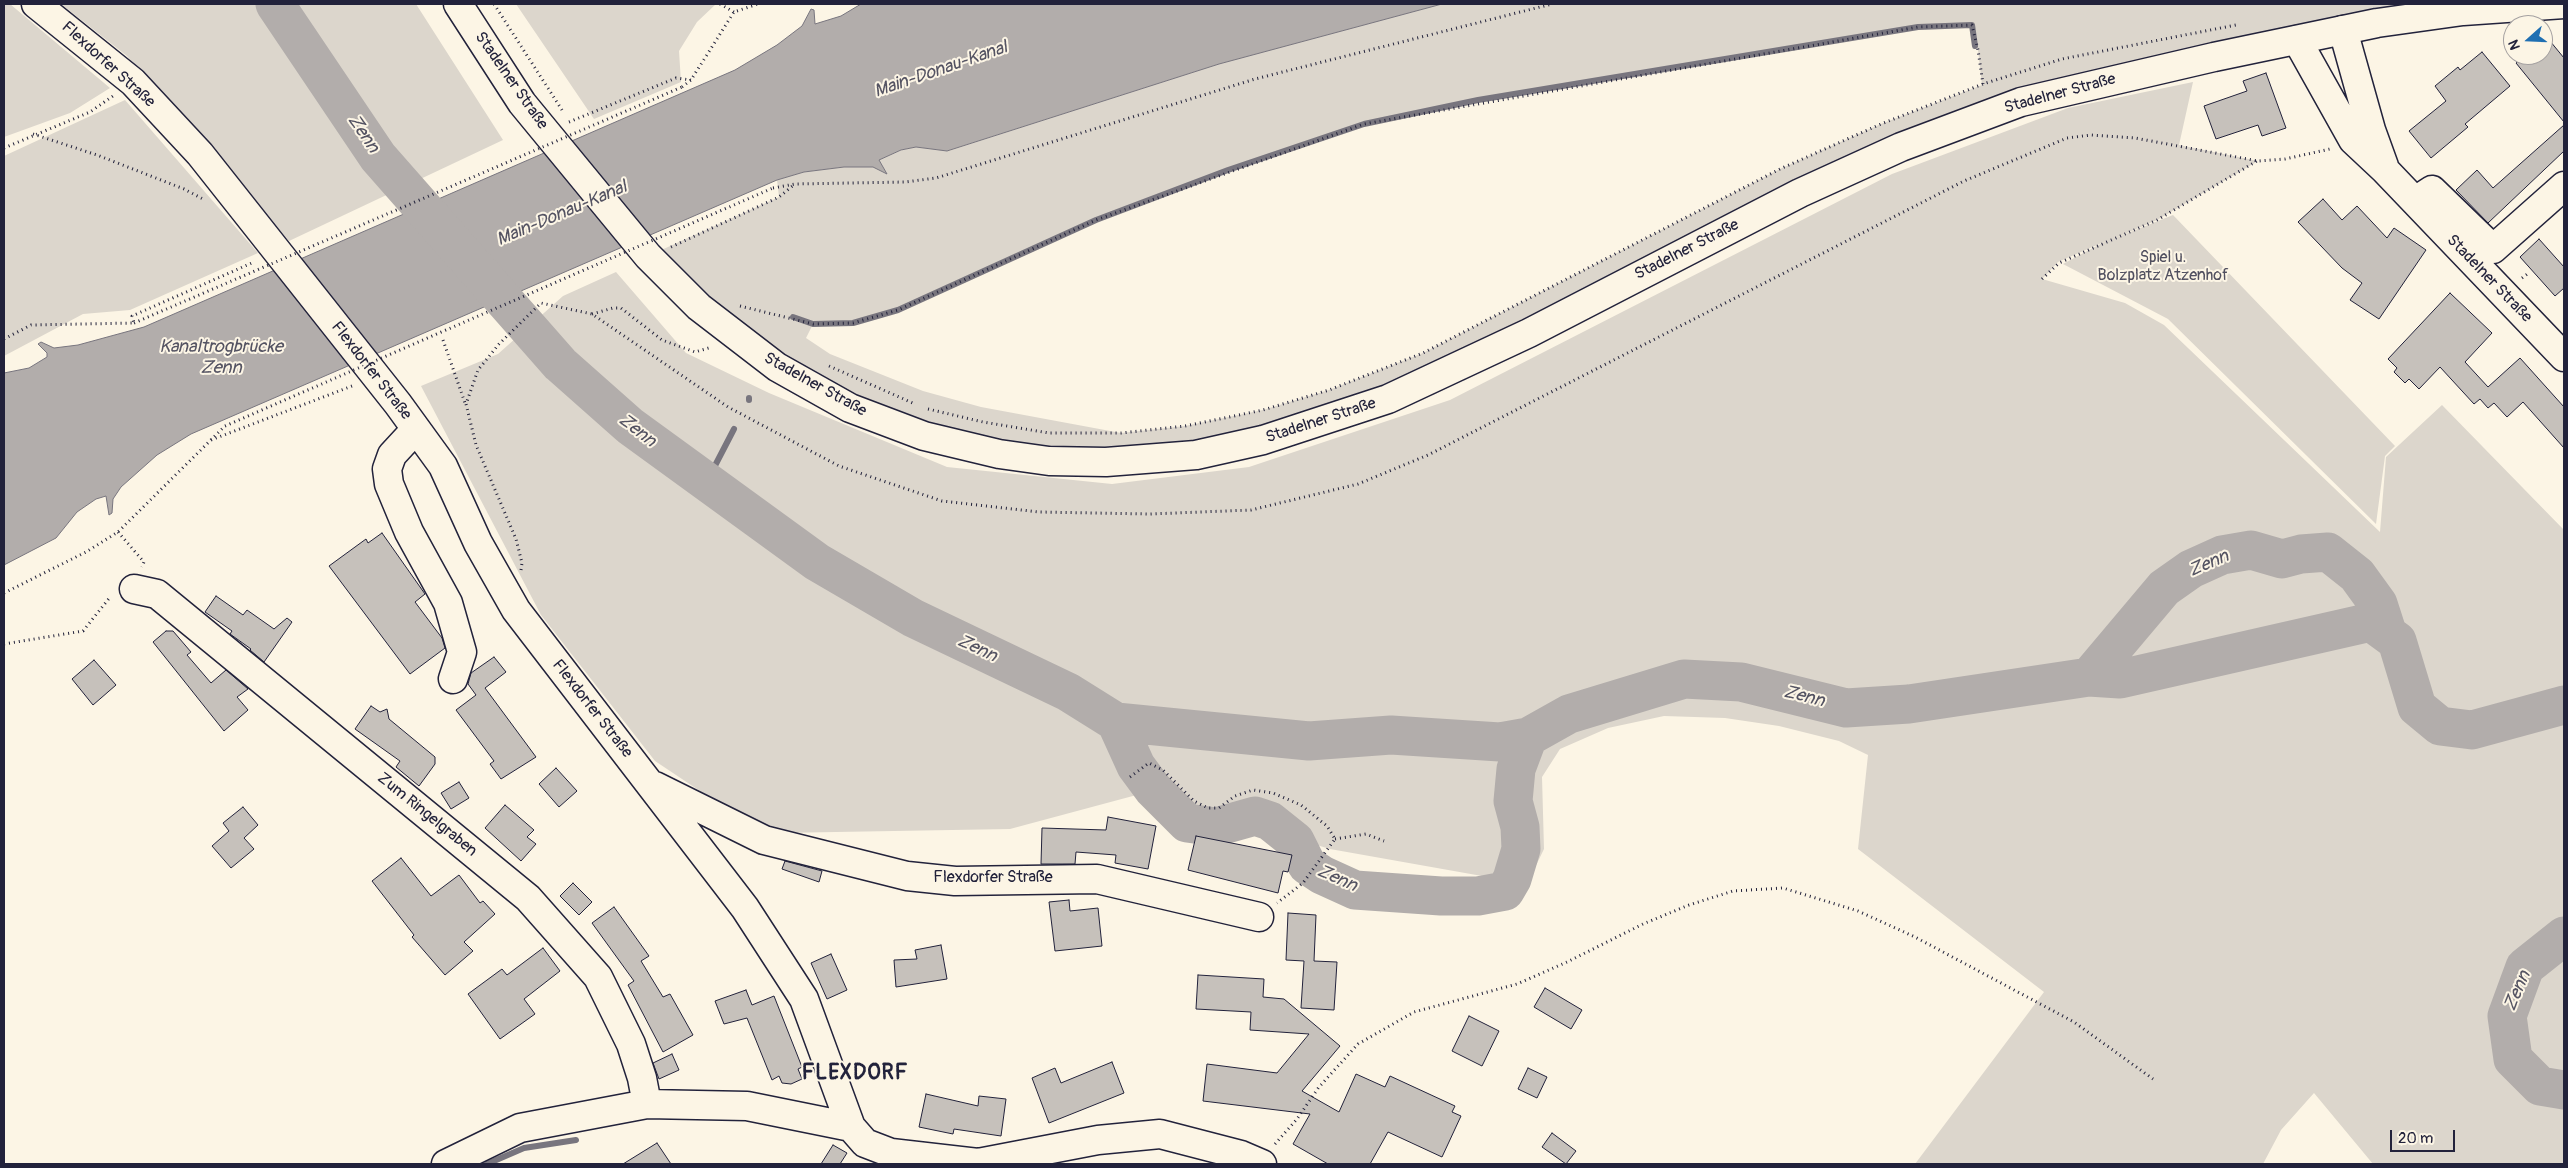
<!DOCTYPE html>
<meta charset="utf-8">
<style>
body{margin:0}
#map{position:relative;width:2568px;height:1168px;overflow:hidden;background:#fcf5e5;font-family:Pangolin,sans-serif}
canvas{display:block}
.frame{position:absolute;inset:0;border:5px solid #22223b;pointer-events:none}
.north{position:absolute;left:2503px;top:15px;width:50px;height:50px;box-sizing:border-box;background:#fcf5e5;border:1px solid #a5a1a1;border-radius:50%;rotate:250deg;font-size:14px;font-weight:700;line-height:20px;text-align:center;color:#22223b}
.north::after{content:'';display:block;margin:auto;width:18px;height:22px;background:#1f6fb2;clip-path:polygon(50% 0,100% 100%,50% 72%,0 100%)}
.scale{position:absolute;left:2390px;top:1130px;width:65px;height:22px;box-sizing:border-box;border:2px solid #22223b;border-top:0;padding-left:6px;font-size:15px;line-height:18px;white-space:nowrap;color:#22223b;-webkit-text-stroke:4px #fcf5e5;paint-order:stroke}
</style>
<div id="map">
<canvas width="2568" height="1168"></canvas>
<div class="frame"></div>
<div class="north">N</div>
<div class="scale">20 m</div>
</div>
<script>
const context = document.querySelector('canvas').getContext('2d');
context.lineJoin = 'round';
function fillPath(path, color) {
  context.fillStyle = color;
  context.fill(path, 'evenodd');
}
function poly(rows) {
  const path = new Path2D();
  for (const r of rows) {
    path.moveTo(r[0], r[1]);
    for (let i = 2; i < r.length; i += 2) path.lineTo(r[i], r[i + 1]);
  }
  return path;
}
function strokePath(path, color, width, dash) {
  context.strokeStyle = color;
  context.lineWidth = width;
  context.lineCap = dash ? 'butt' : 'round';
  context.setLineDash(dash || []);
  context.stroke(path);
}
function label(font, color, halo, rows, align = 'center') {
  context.font = font + ' Pangolin,sans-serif';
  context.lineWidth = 4;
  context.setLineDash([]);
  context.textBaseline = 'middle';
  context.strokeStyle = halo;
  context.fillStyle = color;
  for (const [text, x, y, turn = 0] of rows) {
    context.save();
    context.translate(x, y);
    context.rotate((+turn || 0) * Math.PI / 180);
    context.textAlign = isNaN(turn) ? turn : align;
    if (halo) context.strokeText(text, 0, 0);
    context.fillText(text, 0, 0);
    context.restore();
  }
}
const green = poly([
 [4,4,10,4,110,88,70,113,4,137],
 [61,4,416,4,503,140,289,241,127,56],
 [516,4,716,4,697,22,679,51,681,82,594,119],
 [1442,4,2564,4,2463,11,2021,102,1529,333,1263,440,1049,461,850,408,648,256,779,197,777,180,804,172,844,167,873,167,887,174,879,160,902,150,916,147,948,151,1219,64],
 [1971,25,1978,50,1982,85,1881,124,1780,169,1423,353,1329,390,1263,410,1185,426,1121,433,981,407,923,391,830,354,806,338,813,324,853,323,898,310,1096,220,1228,170,1364,124,1478,100,1650,71,1918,27],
 [2193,82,2179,145,2258,161,2157,220,2113,239,2173,215,2395,446,2385,456,2376,524,2168,319,2063,264,2106,241,2058,262,2042,279,2125,303,2164,325,2380,532,2386,457,2442,405,2564,530,2564,1164,2373,1164,2314,1093,2281,1130,2263,1164,1915,1164,2044,992,1858,849,1868,755,1839,741,1779,726,1725,718,1664,716,1608,728,1560,749,1542,777,1544,849,1527,884,1330,849,1144,793,1010,829,778,833,715,801,655,761,541,615,421,386,498,354,563,296,616,272,686,353,769,393,947,467,1112,484,1249,467,1450,400,1892,174,2068,108],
 [125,100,258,253,130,310,83,314,4,356,4,156]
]);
const water = poly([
 [861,4,1442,4,1219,64,947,151,916,147,901,150,879,160,887,174,873,167,844,167,804,172,777,180,191,434,157,455,121,487,113,499,112,513,109,515,106,496,96,499,77,512,56,538,4,565,4,373,29,368,47,357,47,353,38,344,41,342,54,348,78,345,144,327,735,70,777,45,802,26,811,9,814,10,815,24,841,16,861,4]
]);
const stream = poly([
 [793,317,813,324,853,323,898,310,1096,220,1228,170,1364,124,1478,100,1918,27,1972,25,1975,46],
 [749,400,749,398],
 [706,483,734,429],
 [487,1164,524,1148,576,1140]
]);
const river = poly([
 [275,4,378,157,560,364,630,426,817,562,913,618,1068,692,1116,722,1309,741,1391,735,1500,742,1528,737,1569,714,1684,679,1741,682,1846,708,1909,704,2089,677,2120,679,2371,622,2397,641,2417,707,2440,726,2472,730,2564,705],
 [2089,677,2164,588,2191,569,2222,555,2251,550,2282,559,2301,554,2328,552,2357,575,2378,604,2387,632],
 [1116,722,1136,766,1153,789,1187,823,1216,827,1255,816,1270,821,1295,841,1307,865,1322,875,1355,890,1441,896,1478,896,1505,891,1512,879,1521,849,1520,827,1513,801,1516,769,1528,737],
 [2564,936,2525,967,2507,1016,2513,1059,2540,1086,2564,1090]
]);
const building = poly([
 [2550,41,2564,58,2564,122,2516,63,2526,55,2543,55,2543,47,2550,41],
 [2482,52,2510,86,2465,124,2468,127,2431,158,2409,131,2446,101,2435,86,2458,67,2460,70,2482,52],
 [2266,73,2286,128,2262,136,2258,125,2216,139,2204,106,2247,91,2243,81,2266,73],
 [2564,125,2564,151,2488,223,2456,190,2477,170,2493,188,2564,125],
 [2323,199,2342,220,2357,206,2387,238,2394,228,2426,250,2379,319,2350,300,2362,283,2342,268,2298,222,2323,199],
 [2539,239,2564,267,2564,288,2555,296,2520,257,2539,239],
 [2450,293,2492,333,2465,362,2488,387,2520,358,2564,407,2564,448,2523,402,2507,417,2494,403,2488,408,2480,399,2474,404,2440,367,2419,389,2409,379,2405,383,2394,372,2397,368,2388,359,2450,293],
 [382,533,425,594,415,602,442,638,445,648,410,674,329,566,366,539,368,543,382,533],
 [216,596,243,615,247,610,274,629,287,618,292,622,264,662,250,650,251,649,230,634,232,631,205,612,216,596],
 [166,631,173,631,191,652,187,655,211,683,226,670,248,689,237,697,248,710,224,731,153,642,166,631],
 [494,657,506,672,485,688,536,757,501,779,490,764,494,761,456,710,476,695,468,684,471,673,494,657],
 [94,660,116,685,93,705,72,679,94,660],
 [371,706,380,712,387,709,389,719,435,757,435,764,419,786,396,767,400,761,355,729,371,706],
 [556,768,577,791,559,807,539,784,556,768],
 [459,782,469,798,451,809,441,793,459,782],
 [505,805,534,830,527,837,536,844,521,861,485,828,505,805],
 [243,807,258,825,244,838,254,849,231,868,212,846,229,831,223,823,243,807],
 [1108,817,1156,826,1148,869,1115,863,1116,855,1076,852,1075,864,1041,864,1042,828,1106,830,1108,817],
 [1196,836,1292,855,1288,872,1283,871,1278,893,1188,870,1196,836],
 [401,858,431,896,459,875,480,903,483,901,495,914,464,942,473,951,445,975,412,937,414,935,372,881,401,858],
 [785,861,822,871,819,882,782,869,785,861],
 [573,883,592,902,579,915,560,896,573,883],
 [1069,900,1070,911,1098,908,1102,946,1055,951,1049,902,1069,900],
 [614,907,649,956,641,961,663,997,670,994,693,1035,663,1052,628,985,634,981,592,923,614,907],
 [1288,913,1316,915,1314,961,1337,962,1334,1010,1301,1008,1304,961,1286,960,1288,913],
 [941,945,947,979,896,987,894,960,917,959,915,950,941,945],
 [543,948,560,971,524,999,535,1014,500,1039,468,994,502,969,507,975,543,948],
 [831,954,847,990,827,999,811,963,831,954],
 [1198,975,1264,979,1263,997,1284,999,1340,1046,1302,1091,1339,1112,1356,1074,1385,1087,1390,1076,1455,1106,1452,1112,1461,1116,1442,1157,1388,1132,1370,1164,1328,1164,1293,1144,1310,1114,1203,1101,1207,1064,1277,1073,1309,1034,1250,1030,1251,1012,1196,1009,1198,975],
 [1545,988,1582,1010,1571,1029,1534,1007,1545,988],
 [746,990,752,1005,774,996,802,1067,798,1069,802,1079,791,1084,782,1083,779,1076,772,1080,747,1018,724,1024,715,1001,746,990],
 [1469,1016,1499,1031,1482,1066,1452,1051,1469,1016],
 [672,1054,679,1070,659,1079,653,1063,672,1054],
 [1112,1062,1124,1093,1049,1123,1032,1078,1055,1068,1061,1083,1112,1062],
 [1528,1068,1547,1077,1537,1098,1518,1089,1528,1068],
 [926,1094,978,1106,979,1096,1006,1099,1001,1136,954,1129,953,1134,919,1127,926,1094],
 [1552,1133,1576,1151,1566,1164,1542,1147,1552,1133],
 [657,1143,671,1164,623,1164,657,1143],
 [833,1145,847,1153,840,1164,821,1164,833,1145]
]);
const path = poly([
 [494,4,562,110],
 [720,4,734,12],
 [682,87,691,80,734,12,758,4],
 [569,122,676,78,691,80],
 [33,134,97,155,184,189,203,199],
 [4,148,90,112,113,96],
 [773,188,795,184,905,182,936,178,1255,79,1552,4],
 [671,247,779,197,795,184],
 [2522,278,2530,272],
 [2042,279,2059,263,2157,220,2257,161],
 [740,306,813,324,853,323,898,310,1096,220,1364,124,1918,27,1972,25,1978,50,1983,84],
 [592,314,613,308,621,308,662,340,695,352,712,347],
 [4,339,31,325,134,323,132,316,254,262],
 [443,340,465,403],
 [829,366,915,404],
 [928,409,983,422,1049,433,1121,433,1185,426,1263,410,1329,390,1423,353,1780,169,1881,124,1983,84,2062,59,2236,25],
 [211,440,352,386],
 [118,532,144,562,142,567],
 [521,570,522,563,516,539,476,445,466,404,478,370,499,344,541,303,592,314,728,407,839,466,942,501,1039,512,1150,514,1251,510,1358,484,1428,455,1964,181,2067,138,2091,135,2135,138,2258,161,2285,159,2330,149],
 [4,593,86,552,118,532,225,426],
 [4,644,83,631,111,596],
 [1130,777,1149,763,1163,770,1194,801,1208,808,1219,808,1235,796,1253,790,1273,793,1301,805,1327,826,1335,839,1303,883,1277,903],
 [1335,839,1366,834,1384,841],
 [1275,1144,1297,1119,1319,1087,1358,1044,1414,1012,1517,984,1567,962,1643,924,1689,905,1733,891,1783,888,1858,911,1915,937,2074,1022,2153,1079]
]);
const minor = poly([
 [36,4,133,82,200,154,398,404,443,466,478,543,516,610,745,908,804,999,851,1127,865,1143,891,1153,978,1163,1098,1140,1160,1134,1241,1155,1262,1164],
 [2343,30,2371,130,2384,166],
 [2297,40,2353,140,2385,170,2564,357],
 [2415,201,2432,190,2493,249,2564,186],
 [416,429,392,455,387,469,389,484,409,532,448,603,462,652,453,679],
 [134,589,157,594,528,898,598,977,631,1044,642,1078,647,1104],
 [655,786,764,840,907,876,955,881,1097,879,1259,917],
 [446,1164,520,1128,647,1104,747,1106,851,1127]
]);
const major = poly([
 [458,4,522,103,648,256,699,307,777,367,850,408,924,436,999,454,1049,461,1106,462,1196,455,1263,440,1388,399,1529,333,1800,193,1901,147,2021,102,2214,57,2377,23,2463,11,2564,4]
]);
const pathBridge = poly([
 [134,323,682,87],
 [225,426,773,188]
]);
const streetNames = [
 ["Flexdorfer Straße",108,65,42],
 ["Stadelner Straße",511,81,55],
 ["Stadelner Straße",2060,94,-15],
 ["Stadelner Straße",1687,250,-27],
 ["Stadelner Straße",2489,279,46],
 ["Flexdorfer Straße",371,371,52],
 ["Stadelner Straße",815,385,29],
 ["Stadelner Straße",1321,421,-18],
 ["Flexdorfer Straße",592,709,52],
 ["Zum Ringelgraben",427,815,39],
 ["Flexdorfer Straße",993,878]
];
const parkNames = [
 ["Spiel u.",2163,258],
 ["Bolzplatz Atzenhof",2163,276]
];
const waterNames = [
 ["Main-Donau-Kanal",941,70,-19],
 ["Zenn",363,134,56],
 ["Main-Donau-Kanal",562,214,-23],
 ["Kanaltrogbrücke",221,347],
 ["Zenn",221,368],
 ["Zenn",637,431,38],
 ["Zenn",2209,564,-23],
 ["Zenn",977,649,25],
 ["Zenn",1804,697,14],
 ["Zenn",1337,879,24],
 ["Zenn",2518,991,-67]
];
const districtNames = [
 ["FLEXDORF",855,1074]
];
fillPath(green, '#dcd6cc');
fillPath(water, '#b2adab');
strokePath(water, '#78757e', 1);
strokePath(stream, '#78757e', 6);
strokePath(river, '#b2adab', 39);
fillPath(building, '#c6c1bb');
strokePath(building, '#22223b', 1);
strokePath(minor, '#22223b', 31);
strokePath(major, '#22223b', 31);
strokePath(path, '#22223b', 3, [1, 4]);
strokePath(minor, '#fcf5e5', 28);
strokePath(major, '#fcf5e5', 28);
strokePath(pathBridge, '#22223b', 3, [1, 4]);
label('16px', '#22223b', '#fcf5e5', streetNames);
label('16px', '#504f5f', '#fcf5e5', parkNames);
label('italic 18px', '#545362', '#fcf5e5', waterNames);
context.letterSpacing = '1px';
label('bold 21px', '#22223b', '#fcf5e5', districtNames);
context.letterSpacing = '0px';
</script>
